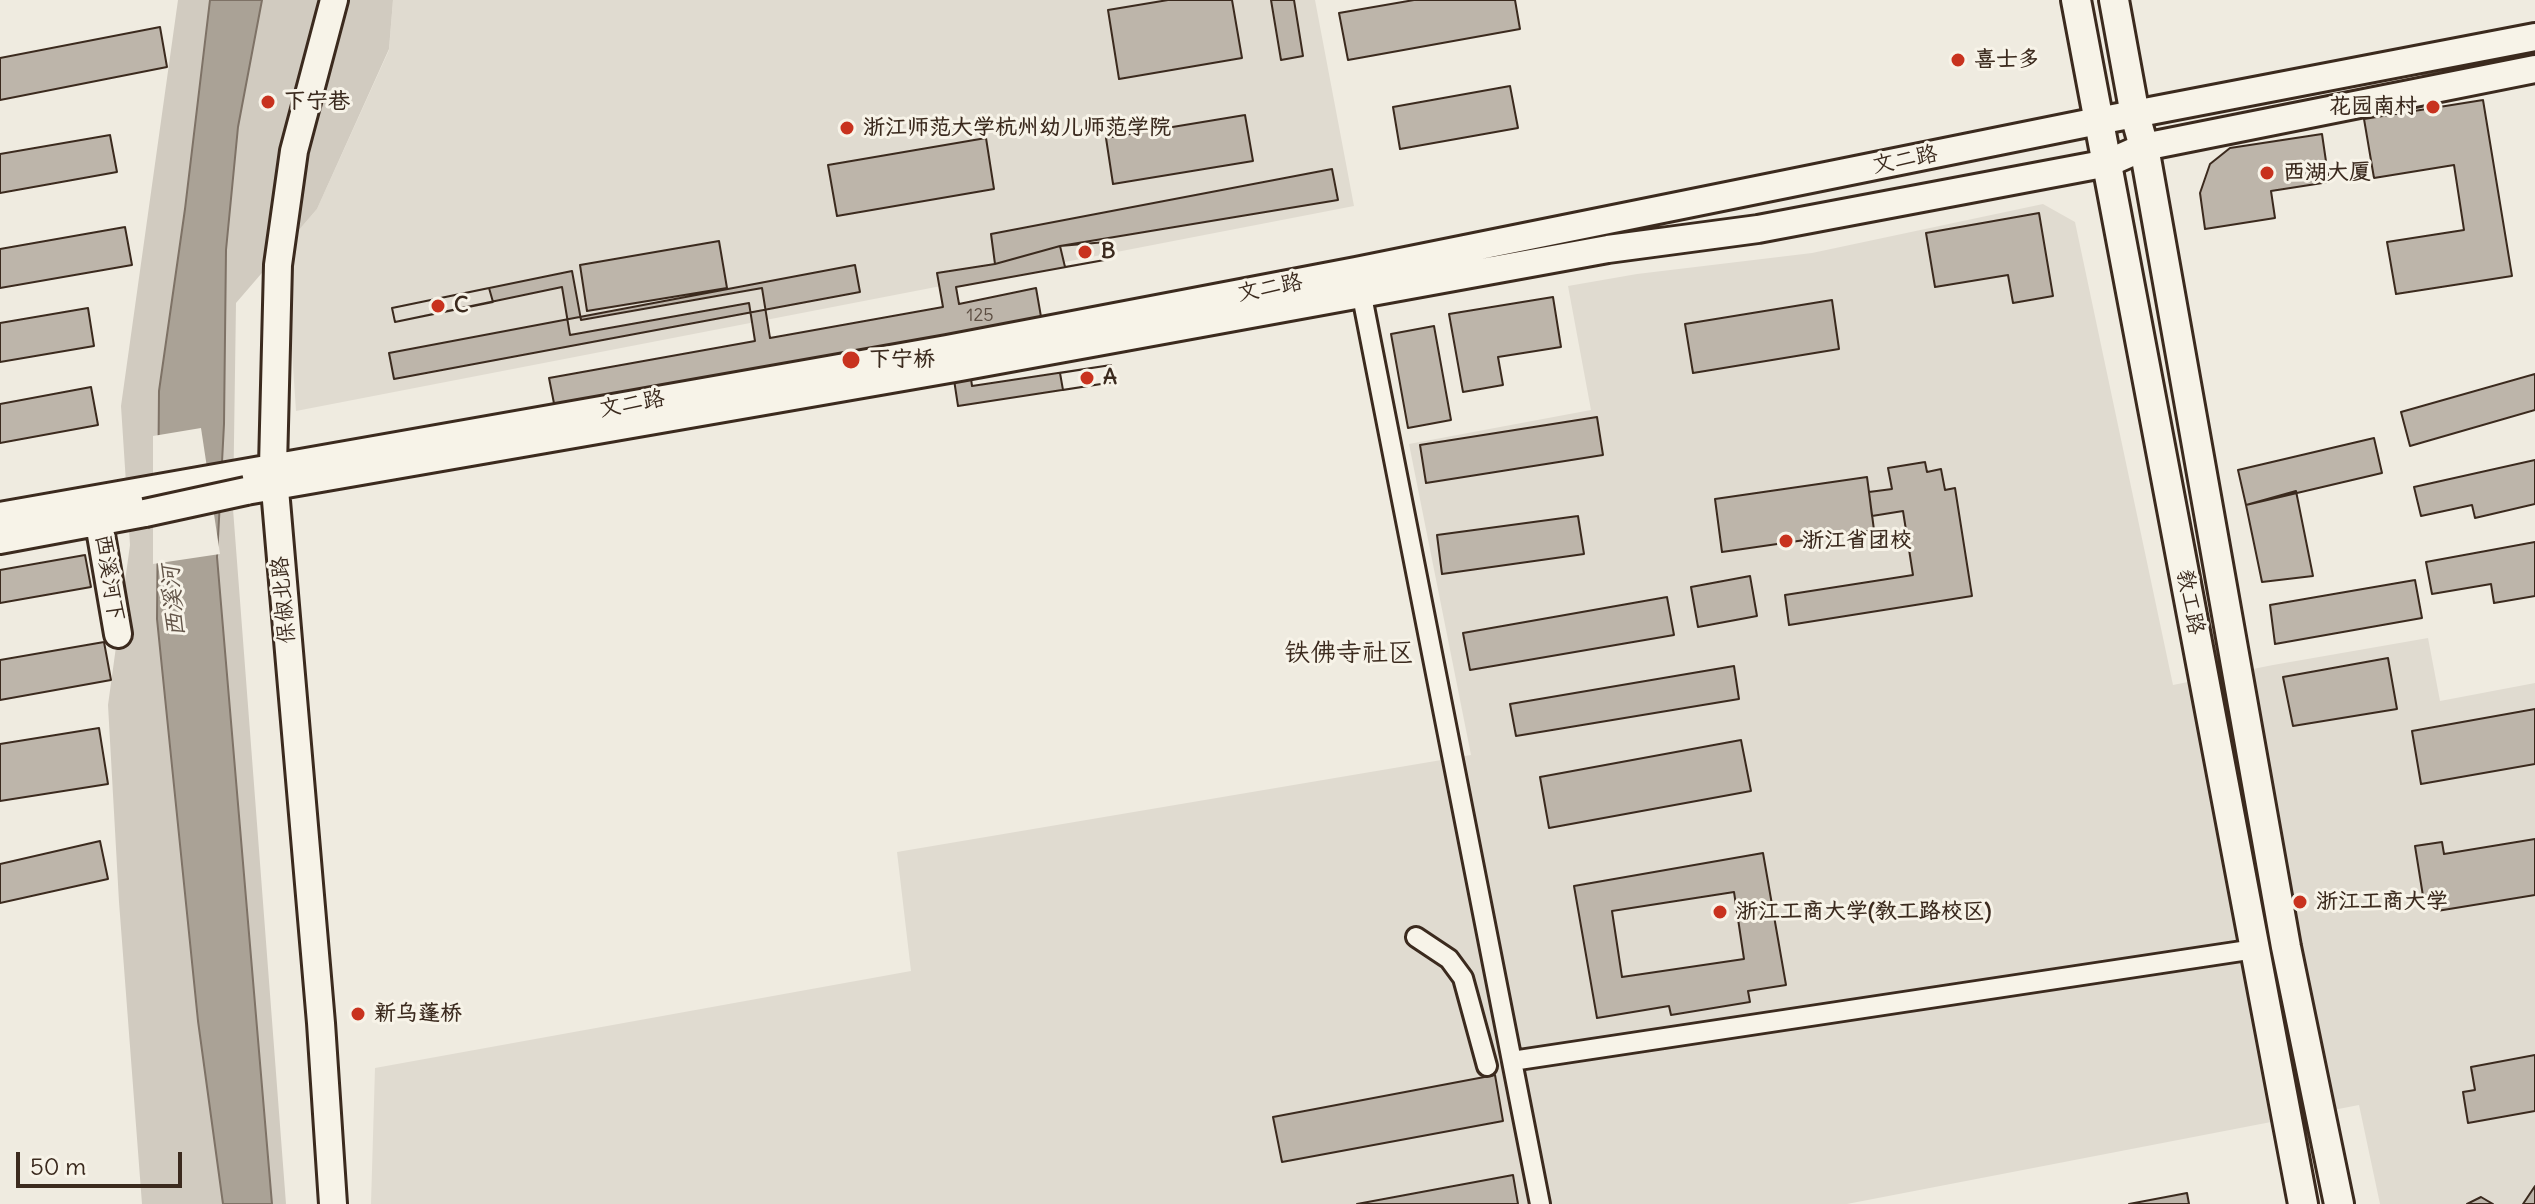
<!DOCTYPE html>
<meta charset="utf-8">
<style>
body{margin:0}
#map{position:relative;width:2535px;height:1204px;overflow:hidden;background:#efebe0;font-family:Delius,sans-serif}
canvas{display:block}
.scale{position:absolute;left:16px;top:1152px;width:166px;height:36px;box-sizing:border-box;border:4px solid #3b2a1e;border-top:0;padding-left:10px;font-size:24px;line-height:28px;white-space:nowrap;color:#3b2a1e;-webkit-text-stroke:6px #f7f3e8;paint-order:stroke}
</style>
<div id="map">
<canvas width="2535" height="1204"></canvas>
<div class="scale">50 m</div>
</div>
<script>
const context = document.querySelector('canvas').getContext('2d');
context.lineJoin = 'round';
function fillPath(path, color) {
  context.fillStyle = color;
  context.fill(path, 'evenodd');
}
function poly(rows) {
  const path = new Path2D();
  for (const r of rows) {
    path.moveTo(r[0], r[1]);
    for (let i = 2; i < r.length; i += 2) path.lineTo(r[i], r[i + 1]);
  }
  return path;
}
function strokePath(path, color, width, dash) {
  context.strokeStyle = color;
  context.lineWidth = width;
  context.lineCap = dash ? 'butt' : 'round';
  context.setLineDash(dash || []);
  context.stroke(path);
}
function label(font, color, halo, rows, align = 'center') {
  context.font = font + ' Delius,"LXGW WenKai TC",sans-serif';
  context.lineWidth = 6;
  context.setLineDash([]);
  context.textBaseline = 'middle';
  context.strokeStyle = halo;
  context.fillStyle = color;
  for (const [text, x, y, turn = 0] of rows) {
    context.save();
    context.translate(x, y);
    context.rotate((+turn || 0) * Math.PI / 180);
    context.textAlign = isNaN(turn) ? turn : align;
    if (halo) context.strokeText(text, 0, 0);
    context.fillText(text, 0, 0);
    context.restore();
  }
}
const built = poly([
 [393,0,1315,0,1354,206,296,411,285,246,317,209,389,50],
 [2043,204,2075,222,2173,685,2273,665,2428,638,2440,701,2535,683,2535,1204,2380,1204,2359,1105,1847,1204,371,1204,375,1068,911,971,897,852,1471,755,1409,444,1591,410,1568,286,1637,274,1812,253]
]);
const green = poly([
 [178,0,393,0,389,49,317,209,236,303,233,509,286,1204,142,1204,119,902,108,705,130,545,121,406]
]);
const water = poly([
 [210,0,262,0,238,127,226,250,224,424,217,557,272,1204,223,1204,198,1021,157,619,159,391,185,209,210,0]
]);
const pier = poly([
 [201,428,220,554,153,564,153,436]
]);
const building = poly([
 [1168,0,1232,0,1242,58,1119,79,1108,10,1168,0],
 [1271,0,1294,0,1303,56,1281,60,1271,0],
 [1414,0,1515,0,1520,29,1348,60,1339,13,1414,0],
 [160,27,167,67,0,100,0,58,160,27],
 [1510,86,1518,128,1400,149,1393,107,1510,86],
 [2483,100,2512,276,2396,294,2387,242,2464,230,2454,165,2374,178,2364,119,2483,100],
 [1245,115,1253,161,1113,184,1106,138,1245,115],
 [2322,134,2329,182,2271,191,2275,218,2205,229,2200,193,2210,164,2230,148,2322,134],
 [110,135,117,172,0,193,0,154,110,135],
 [986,138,994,189,837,216,828,165,986,138],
 [1332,169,1338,200,1060,246,995,264,991,234,1332,169],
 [2039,213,2053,296,2013,303,2008,275,1935,287,1926,233,2039,213],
 [125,227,132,265,0,288,0,249,125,227],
 [719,241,727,288,587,311,580,265,719,241],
 [1106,242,1110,259,956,287,959,304,1036,288,1048,357,970,371,972,386,1111,365,1114,382,958,406,953,373,562,444,549,378,755,341,749,303,570,335,562,287,395,322,392,308,572,271,581,320,762,288,770,338,943,307,937,273,995,264,1060,246,1106,242],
 [1106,242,1110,259,1065,267,1060,246,1106,242],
 [855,265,860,292,394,379,389,353,855,265],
 [489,288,493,302,395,322,392,308,489,288],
 [1553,297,1561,347,1498,357,1503,385,1463,392,1449,314,1553,297],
 [1832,300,1839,349,1693,373,1685,324,1832,300],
 [88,308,94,346,0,362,0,323,88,308],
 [1434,326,1451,420,1408,428,1391,334,1434,326],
 [1111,365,1114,382,1063,390,1060,373,1111,365],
 [2535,374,2535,410,2410,446,2401,412,2535,374],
 [91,387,98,425,0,443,0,404,91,387],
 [1597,417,1603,455,1426,483,1420,445,1597,417],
 [2374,438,2382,473,2246,505,2238,470,2374,438],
 [2535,460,2535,504,2475,518,2472,505,2421,516,2414,487,2535,460],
 [1925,462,1927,472,1941,469,1945,490,1955,488,1972,596,1789,625,1785,595,1913,575,1903,511,1872,516,1869,492,1892,489,1888,468,1925,462],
 [1867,477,1874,530,1722,552,1715,499,1867,477],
 [2296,491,2313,576,2262,582,2246,505,2296,491],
 [1578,516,1584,554,1442,574,1437,535,1578,516],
 [2535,542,2535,596,2494,603,2491,584,2432,594,2426,562,2535,542],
 [85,555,91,587,0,603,0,570,85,555],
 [1750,576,1757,616,1698,627,1691,587,1750,576],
 [2415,580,2422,618,2275,644,2270,605,2415,580],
 [1667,597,1674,635,1470,670,1463,633,1667,597],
 [104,642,111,680,0,700,0,660,104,642],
 [2388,658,2397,709,2293,726,2283,677,2388,658],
 [1734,666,1739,699,1516,736,1510,704,1734,666],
 [2535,709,2535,764,2421,784,2412,731,2535,709],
 [99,728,108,784,0,801,0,744,99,728],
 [1741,740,1751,791,1549,828,1540,777,1741,740],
 [2535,839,2535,895,2437,911,2434,895,2423,896,2415,846,2442,842,2444,854,2535,839],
 [100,841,108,879,0,903,0,864,100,841],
 [1763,853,1786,985,1748,991,1750,1002,1671,1015,1669,1006,1597,1018,1574,886,1763,853],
 [1734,892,1744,959,1622,977,1612,911,1734,892],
 [2535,1055,2535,1111,2468,1123,2463,1092,2475,1090,2471,1067,2535,1055],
 [1495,1075,1503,1121,1282,1162,1273,1117,1495,1075],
 [1513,1175,1518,1204,1357,1204,1513,1175],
 [2535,1186,2535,1204,2523,1204,2535,1186],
 [2187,1193,2189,1204,2129,1204,2187,1193],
 [2481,1197,2493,1204,2467,1204,2481,1197]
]);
const street = poly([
 [1360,286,1540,1204],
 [1416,937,1449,959,1463,978,1487,1066],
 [1512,1061,2255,949]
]);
const secondary = poly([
 [246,491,955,368,1608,249,1758,229,2108,163,2144,147,2535,69],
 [0,516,947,349,1356,271,2098,121,2535,37],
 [99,523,118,634],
 [0,540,145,513],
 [333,1204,321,1023,273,466,278,265,294,151,334,0]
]);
const primary = poly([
 [2076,0,2303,1204],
 [2114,0,2135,115,2144,147,2286,947,2339,1204]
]);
const secondaryBridge = poly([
 [145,513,246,491]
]);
const markers = [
 [1958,60,8,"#c8321e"],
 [268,102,8,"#c8321e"],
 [2433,107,8,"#c8321e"],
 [847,128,8,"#c8321e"],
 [2267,173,8,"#c8321e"],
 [1085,252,8,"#c8321e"],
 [438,306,8,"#c8321e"],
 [851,360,10,"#c8321e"],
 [1087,378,8,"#c8321e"],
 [1786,541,8,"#c8321e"],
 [2300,902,8,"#c8321e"],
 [1720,912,8,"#c8321e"],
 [358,1014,8,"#c8321e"]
];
const numberNames = [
 ["125",980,316]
];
const poiNames = [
 ["喜士多",1974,60],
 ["下宁巷",284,102],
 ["花园南村",2417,107,"right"],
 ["浙江师范大学杭州幼儿师范学院",863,128],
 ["西湖大厦",2283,173],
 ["B",1101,252],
 ["C",454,306],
 ["下宁桥",869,360],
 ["A",1103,378],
 ["浙江省团校",1802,541],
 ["浙江工商大学",2316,902],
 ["浙江工商大学(教工路校区)",1736,912],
 ["新乌蓬桥",374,1014]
];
const streetNames = [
 ["文二路",1905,160,-11],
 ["文二路",1270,288,-11],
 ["文二路",632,404,-10],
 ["西溪河下",109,578,81],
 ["保俶北路",284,600,-95],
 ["教工路",2190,602,79]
];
const waterNames = [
 ["西溪河",174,601,-95]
];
const quarterNames = [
 ["铁佛寺社区",1349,654]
];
fillPath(built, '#e0dbd0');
fillPath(green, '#d1cbc0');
fillPath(water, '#aaa296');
strokePath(water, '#7e7266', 2);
fillPath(pier, '#efebe0');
fillPath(building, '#bdb5aa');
strokePath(building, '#3b2a1e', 2);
strokePath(street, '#3b2a1e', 24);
strokePath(secondary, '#3b2a1e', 32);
strokePath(primary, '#3b2a1e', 34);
strokePath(street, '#f7f3e8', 18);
strokePath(secondary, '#f7f3e8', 26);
strokePath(primary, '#f7f3e8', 28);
strokePath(secondaryBridge, '#3b2a1e', 32, []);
strokePath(secondaryBridge, '#f7f3e8', 26);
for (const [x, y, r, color] of markers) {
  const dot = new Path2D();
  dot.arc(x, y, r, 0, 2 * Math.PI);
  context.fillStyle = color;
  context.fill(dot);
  strokePath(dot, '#f7f3e8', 3);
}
label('18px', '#5c4d41', null, numberNames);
label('bold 22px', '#3b2a1e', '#f7f3e8', poiNames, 'left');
label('22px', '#3b2a1e', '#f7f3e8', streetNames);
label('italic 24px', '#625448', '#f7f3e8', waterNames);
label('26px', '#3b2a1e', '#f7f3e8', quarterNames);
</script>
